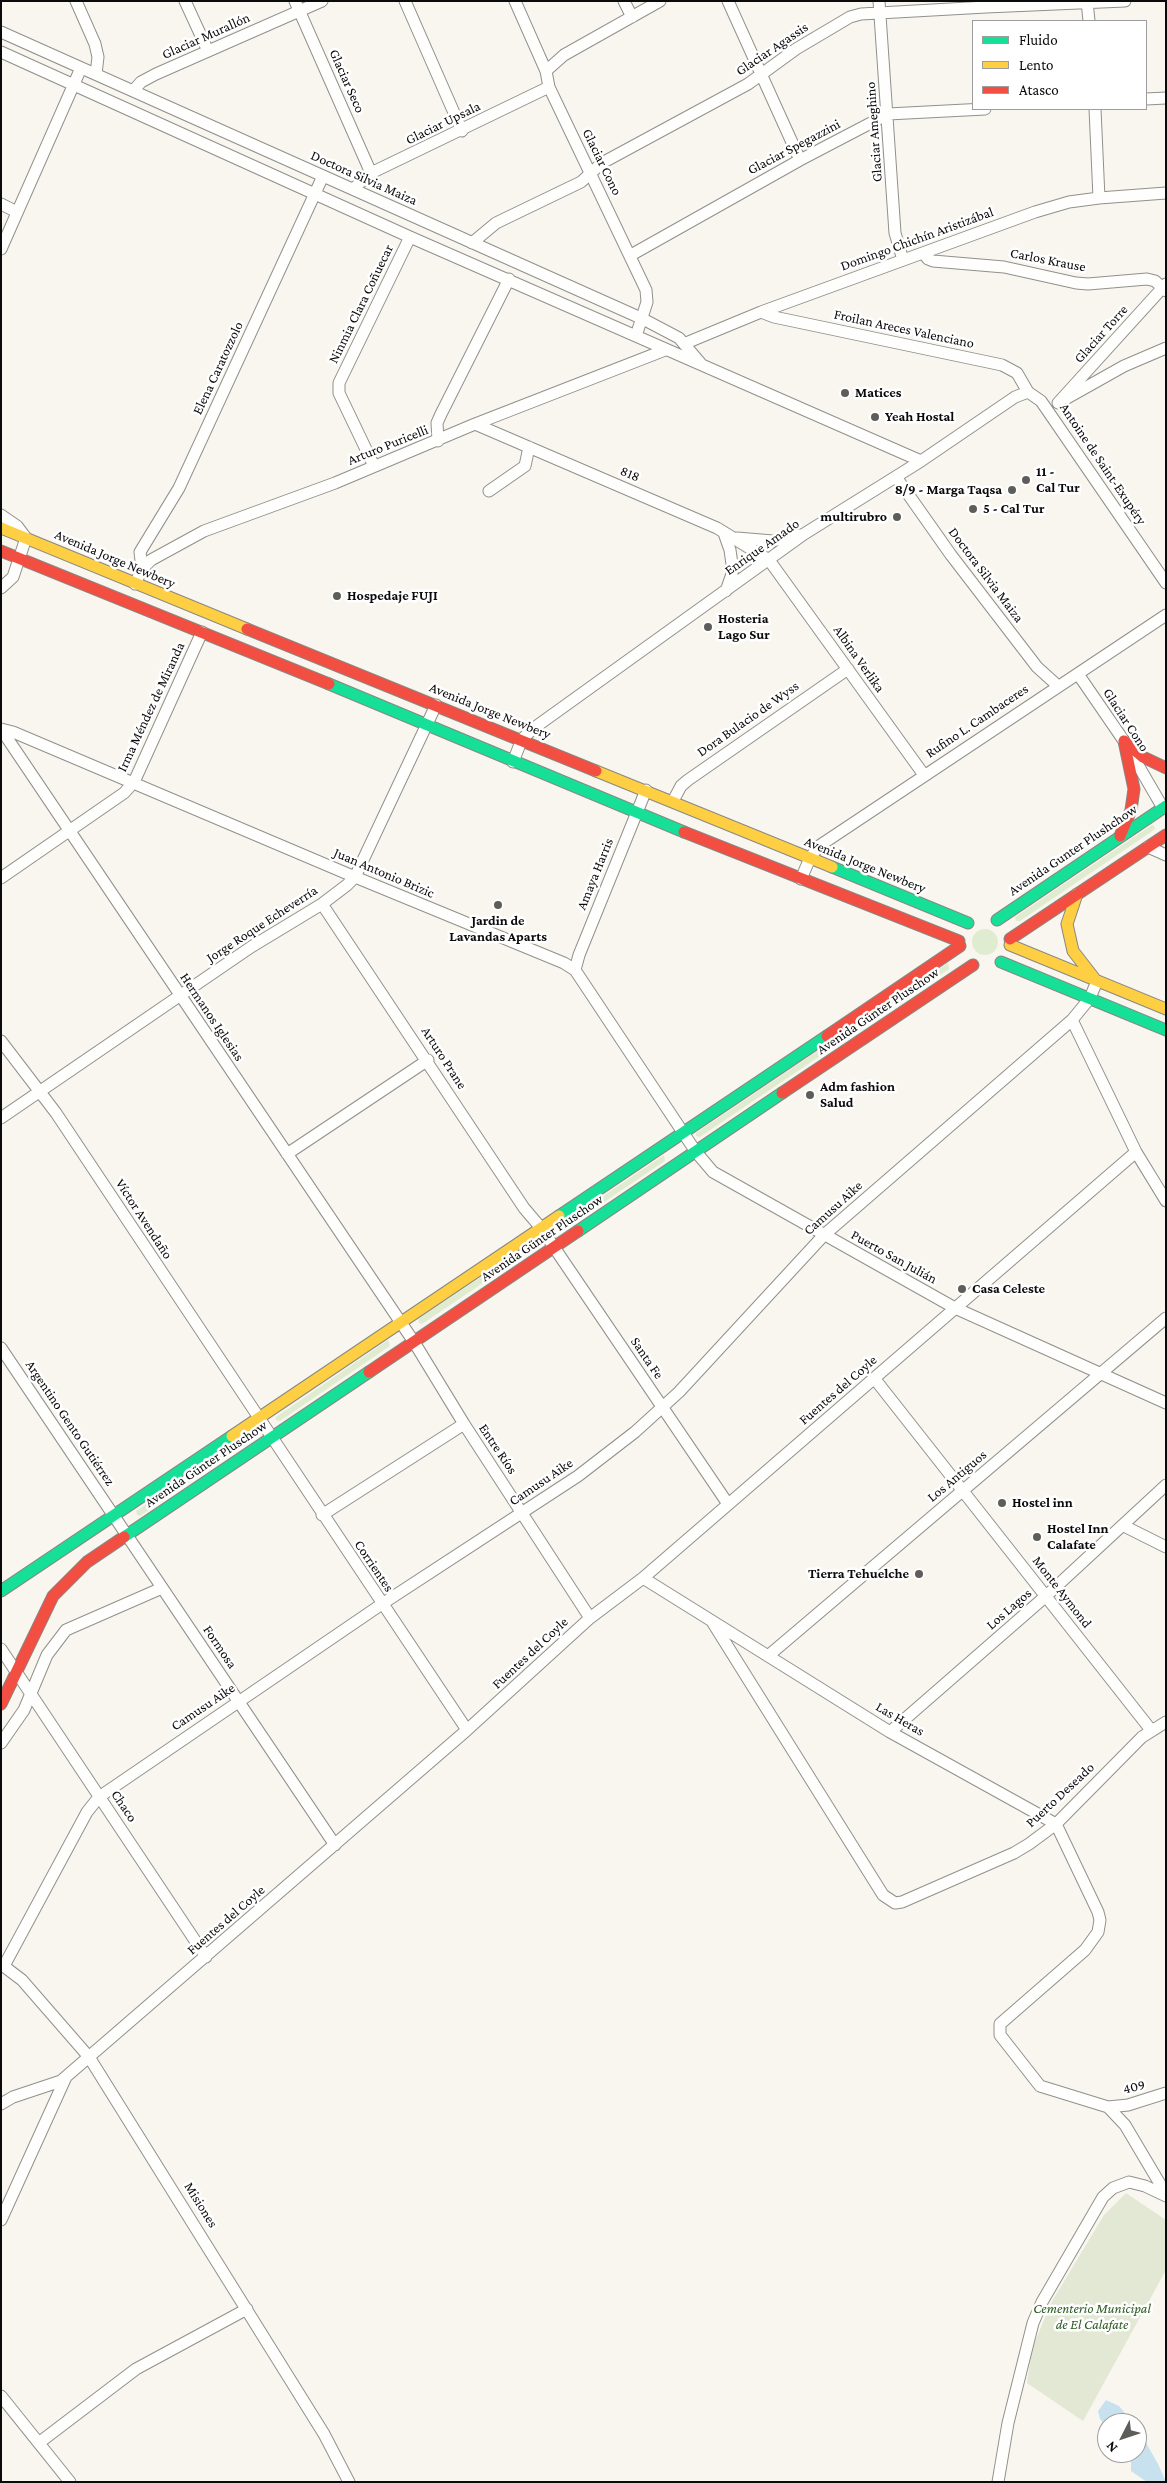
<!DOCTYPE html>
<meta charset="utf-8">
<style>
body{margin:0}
#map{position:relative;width:1167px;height:2483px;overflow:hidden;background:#f8f6ee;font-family:"Crimson Pro",serif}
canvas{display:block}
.frame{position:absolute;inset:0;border:2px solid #0a0a0a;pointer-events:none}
.legend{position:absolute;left:972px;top:20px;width:175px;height:90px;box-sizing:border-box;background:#fff;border:1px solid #9d9d9d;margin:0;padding:6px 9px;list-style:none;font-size:15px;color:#0a0a0a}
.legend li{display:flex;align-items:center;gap:10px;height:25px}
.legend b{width:25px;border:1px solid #9d9d9d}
.north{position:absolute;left:1097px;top:2413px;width:50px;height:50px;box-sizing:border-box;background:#fff;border:1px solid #9d9d9d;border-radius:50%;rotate:229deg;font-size:14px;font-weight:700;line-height:20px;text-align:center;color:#0a0a0a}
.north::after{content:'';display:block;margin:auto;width:18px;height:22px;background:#5d5d5a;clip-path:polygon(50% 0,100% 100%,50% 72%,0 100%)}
</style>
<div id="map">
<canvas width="1167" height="2483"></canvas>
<div class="frame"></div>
<ul class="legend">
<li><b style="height:6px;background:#16e098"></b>Fluido</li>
<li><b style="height:6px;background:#ffcf43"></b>Lento</li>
<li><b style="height:6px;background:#f24e42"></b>Atasco</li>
</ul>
<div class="north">N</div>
</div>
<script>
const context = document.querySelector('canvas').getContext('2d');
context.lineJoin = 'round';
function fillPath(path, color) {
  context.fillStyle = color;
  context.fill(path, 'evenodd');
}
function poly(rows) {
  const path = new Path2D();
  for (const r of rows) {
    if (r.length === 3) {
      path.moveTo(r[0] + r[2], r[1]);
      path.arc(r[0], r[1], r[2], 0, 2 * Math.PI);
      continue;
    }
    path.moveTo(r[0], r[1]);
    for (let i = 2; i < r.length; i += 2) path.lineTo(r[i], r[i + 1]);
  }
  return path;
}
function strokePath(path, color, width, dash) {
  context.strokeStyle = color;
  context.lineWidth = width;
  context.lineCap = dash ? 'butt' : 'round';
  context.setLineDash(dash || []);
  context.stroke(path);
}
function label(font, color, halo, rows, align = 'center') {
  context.font = font + ' "Crimson Pro",serif';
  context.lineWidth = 5;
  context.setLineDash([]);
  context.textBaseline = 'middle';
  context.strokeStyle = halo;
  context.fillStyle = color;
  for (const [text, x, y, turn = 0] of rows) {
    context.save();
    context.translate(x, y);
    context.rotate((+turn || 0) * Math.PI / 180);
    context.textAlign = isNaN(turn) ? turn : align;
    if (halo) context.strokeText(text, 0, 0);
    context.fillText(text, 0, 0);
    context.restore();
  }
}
const green = poly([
 [1152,825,1155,827,1154,830,1020,921,1016,921,1015,917],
 [985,942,13],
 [948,963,949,969,700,1137,696,1136,696,1133],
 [664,1155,665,1161,561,1231,558,1231,557,1227],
 [531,1244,533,1246,532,1250,422,1324,419,1323,418,1319],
 [388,1340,390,1346,280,1421,276,1420,276,1417],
 [239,1440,243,1442,242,1446,140,1516,137,1515,136,1511]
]);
const cemetery = poly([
 [1126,2193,1166,2220,1166,2270,1083,2421,1027,2383,1032,2349,1051,2303,1104,2215]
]);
const water = poly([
 [1106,2400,1119,2406,1133,2423,1107,2423,1107,2428,1100,2419,1098,2411],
 [1137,2427,1158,2464,1166,2482,1147,2482,1131,2471,1131,2462,1125,2453,1137,2453]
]);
const street = poly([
 [76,1,95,44,98,57,96,74],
 [185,1,208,51],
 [295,1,371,173],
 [405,1,462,131],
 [515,1,546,71,549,87,646,290,647,302,636,336],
 [624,1,632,17],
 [728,1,800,160],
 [879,1,895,233,903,260],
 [1087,1,1089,21],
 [1,32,643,319,679,338,702,365],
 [1,52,410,237,921,461],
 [546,71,564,55,660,1],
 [133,91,141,82,156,74,322,1],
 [1146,99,1166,98],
 [1095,109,1099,198],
 [353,189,371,173,549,87],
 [1,204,17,212],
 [472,243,496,223,581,182,602,163,748,84,796,49,850,17,861,14,986,7,1125,1],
 [1,249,81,68],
 [923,253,928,259,933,261,1004,267,1076,283,1088,284,1147,279,1155,281,1166,291],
 [631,255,800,160,888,114,985,109],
 [761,312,774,317,1002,365,1017,373,1028,392],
 [686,343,761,312,1035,212,1069,202,1099,198,1166,193],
 [1028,392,1041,401,1166,583],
 [1067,398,1124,366,1166,348],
 [1058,403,1166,284],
 [475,424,717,528,769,560,924,775],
 [438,441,437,423,441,414,509,279],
 [374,466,339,393,339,383,410,237],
 [896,477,951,555,1037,667,1058,686],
 [489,491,525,466,529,447],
 [1,515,17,526,26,538,13,577,1,588],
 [724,533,730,550,732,564,732,574,726,591],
 [737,538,773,541,800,535],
 [142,569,140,552,179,488,323,176],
 [135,584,142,569,151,560,204,531,335,483,475,424,665,350],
 [1078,674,1124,741,1163,808],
 [1,729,13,732,355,877,564,963,575,970,696,1152,713,1172,955,1308,1166,1403],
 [1,729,414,1342,464,1424,590,1618],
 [513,762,522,739,534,728,804,534,921,461,1015,397,1028,392],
 [673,801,681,786,688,780,848,669],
 [1148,847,1166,855],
 [1,878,124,793,134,782,202,632],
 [801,879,810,858,819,846,1166,615],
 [322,904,524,1208,541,1228,728,1504],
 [575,970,579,955,646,790],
 [1072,1020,1136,1152,1166,1201],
 [1,1041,56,1113,467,1730],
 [1,1118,251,947,322,904,347,885,355,877,436,705],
 [287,1154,428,1060],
 [1,1348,335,1845],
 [874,1378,1151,1730],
 [322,1515,464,1424],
 [1124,1526,1166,1547],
 [643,1578,890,1732,1056,1824,1098,1912,1100,1920,1098,1932,1085,1950,1000,2024,1000,2035,1040,2086,1108,2107,1125,2125,1166,2194],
 [713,1623,883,1895,895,1903,902,1902,1014,1853,1029,1844,1056,1824,1142,1737,1166,1722],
 [1,1649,206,1957],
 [768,1656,1166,1318],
 [890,1732,1046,1596,1166,1485],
 [1,1743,24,1710,47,1655,66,1630,162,1588],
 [1,1964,22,1980,89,2057,324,2434,349,2482],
 [4,1966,87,1812,99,1797,382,1604,578,1476,635,1432,679,1392,824,1235,1072,1020,1090,998,1097,981],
 [1,2104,13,2097,61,2081,467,1730,590,1618,643,1578,1136,1152],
 [1108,2107,1128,2105,1166,2093],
 [1,2220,66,2077],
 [1,2396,70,2482],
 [40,2442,136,2369,247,2309],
 [998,2482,1008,2423,1033,2323,1042,2302,1103,2197,1113,2188,1129,2182,1145,2186,1166,2196]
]);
const fast = poly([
 [329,684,684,832],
 [832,867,968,923],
 [997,920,1166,806],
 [1001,962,1166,1030],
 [559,1216,827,1036],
 [578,1231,782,1093],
 [124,1537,369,1372],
 [1,1591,232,1436]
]);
const slow = poly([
 [1,528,247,629],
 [596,771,832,867],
 [1077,894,1067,924,1073,951,1094,978],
 [1010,945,1166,1009],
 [232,1436,559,1216]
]);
const jam = poly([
 [1,551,329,684],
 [247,629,596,771],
 [684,832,959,941],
 [1120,836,1131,810,1134,789,1124,741,1143,757,1166,768],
 [1010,939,1166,835],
 [827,1036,960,946],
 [782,1093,973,965],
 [369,1372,578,1231],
 [1,1704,53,1596,87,1562,124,1537]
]);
const markers = [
 [845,393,5,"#5d5d5a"],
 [875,417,5,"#5d5d5a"],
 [1026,480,5,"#5d5d5a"],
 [1012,490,5,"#5d5d5a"],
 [973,509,5,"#5d5d5a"],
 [897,517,5,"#5d5d5a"],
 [337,596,5,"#5d5d5a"],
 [708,627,5,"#5d5d5a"],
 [498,905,5,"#5d5d5a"],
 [810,1095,5,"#5d5d5a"],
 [962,1289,5,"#5d5d5a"],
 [1002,1503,5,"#5d5d5a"],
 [1037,1537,5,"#5d5d5a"],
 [919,1574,5,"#5d5d5a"]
];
const streetNames = [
 ["Glaciar Murallón",206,36,-24],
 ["Glaciar Agassis",772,49,-34],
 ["Glaciar Seco",347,81,66],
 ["Glaciar Upsala",443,123,-26],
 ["Glaciar Ameghino",874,132,-94],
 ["Glaciar Spegazzini",794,147,-28],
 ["Glaciar Cono",602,162,64],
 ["Doctora Silvia Maiza",364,178,24],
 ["Domingo Chichín Aristizábal",917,239,-20],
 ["Carlos Krause",1048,260,11],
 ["Ninmia Clara Coñuecar",361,304,-64],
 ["Froilan Areces Valenciano",904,329,12],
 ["Glaciar Torre",1101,334,-48],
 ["Elena Caratozzolo",218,368,-65],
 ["Arturo Puricelli",388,445,-22],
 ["Antoine de Saint-Exupéry",1103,464,56],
 ["818",630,474,23],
 ["Enrique Amado",762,547,-35],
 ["Avenida Jorge Newbery",115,559,23],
 ["Doctora Silvia Maiza",986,575,53],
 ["Albina Verlika",859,659,55],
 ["Irma Méndez de Miranda",151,707,-65],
 ["Avenida Jorge Newbery",490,711,22],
 ["Dora Bulacio de Wyss",748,719,-35],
 ["Glaciar Cono",1126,720,57],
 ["Rufino L. Cambaceres",977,721,-34],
 ["Avenida Gunter Plushchow",1073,850,-34],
 ["Avenida Jorge Newbery",865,865,22],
 ["Juan Antonio Brizic",384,873,23],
 ["Amaya Harris",595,874,-68],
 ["Jorge Roque Echeverría",262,924,-33],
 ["Avenida Günter Pluschow",878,1011,-34],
 ["Hermanos Iglesias",212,1017,56],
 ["Arturo Prane",444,1058,57],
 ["Camusu Aike",833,1208,-42],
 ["Víctor Avendaño",144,1219,57],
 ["Avenida Günter Pluschow",542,1238,-34],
 ["Puerto San Julián",894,1257,29],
 ["Santa Fe",647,1358,56],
 ["Fuentes del Coyle",838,1390,-41],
 ["Argentino Gento Gutiérrez",70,1423,56],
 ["Entre Ríos",498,1449,56],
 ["Avenida Günter Pluschow",206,1464,-34],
 ["Los Antiguos",957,1476,-40],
 ["Camusu Aike",541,1482,-34],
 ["Corrientes",374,1566,56],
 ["Monte Aymond",1062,1592,52],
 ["Los Lagos",1009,1609,-41],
 ["Formosa",220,1647,56],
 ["Fuentes del Coyle",530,1653,-43],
 ["Camusu Aike",203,1707,-34],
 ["Las Heras",900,1719,30],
 ["Puerto Deseado",1060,1795,-43],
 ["Chaco",124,1806,56],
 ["Fuentes del Coyle",226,1920,-41],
 ["409",1134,2087,-14],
 ["Misiones",201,2205,58]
];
const poiNames = [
 ["Matices",855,393],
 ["Yeah Hostal",885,417],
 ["11 -",1036,472],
 ["Cal Tur",1036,488],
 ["8/9 - Marga Taqsa",1002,490,"right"],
 ["5 - Cal Tur",983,509],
 ["multirubro",887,517,"right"],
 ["Hospedaje FUJI",347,596],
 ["Hosteria",718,619],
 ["Lago Sur",718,635],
 ["Jardin de",498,921,"center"],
 ["Lavandas Aparts",498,937,"center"],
 ["Adm fashion",820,1087],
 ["Salud",820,1103],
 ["Casa Celeste",972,1289],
 ["Hostel inn",1012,1503],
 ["Hostel Inn",1047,1529],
 ["Calafate",1047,1545],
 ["Tierra Tehuelche",909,1574,"right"]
];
const parkNames = [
 ["Cementerio Municipal",1092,2309],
 ["de El Calafate",1092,2325]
];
fillPath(green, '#e0ecd0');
fillPath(cemetery, '#e3e8d4');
fillPath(water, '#c8e1ef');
strokePath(street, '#91908d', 13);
strokePath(fast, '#888783', 13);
strokePath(slow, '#888783', 13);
strokePath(jam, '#888783', 13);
strokePath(street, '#fefefc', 11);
strokePath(fast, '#16e098', 11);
strokePath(slow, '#ffcf43', 11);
strokePath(jam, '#f24e42', 11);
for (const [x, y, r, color] of markers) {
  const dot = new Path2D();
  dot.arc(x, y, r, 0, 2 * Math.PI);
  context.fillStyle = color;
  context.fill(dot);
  strokePath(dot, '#fff', 2);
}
label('14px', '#0a0a0a', '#fff', streetNames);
label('bold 14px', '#0a0a0a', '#fff', poiNames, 'left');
label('italic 14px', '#2c5b21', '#fff', parkNames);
</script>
